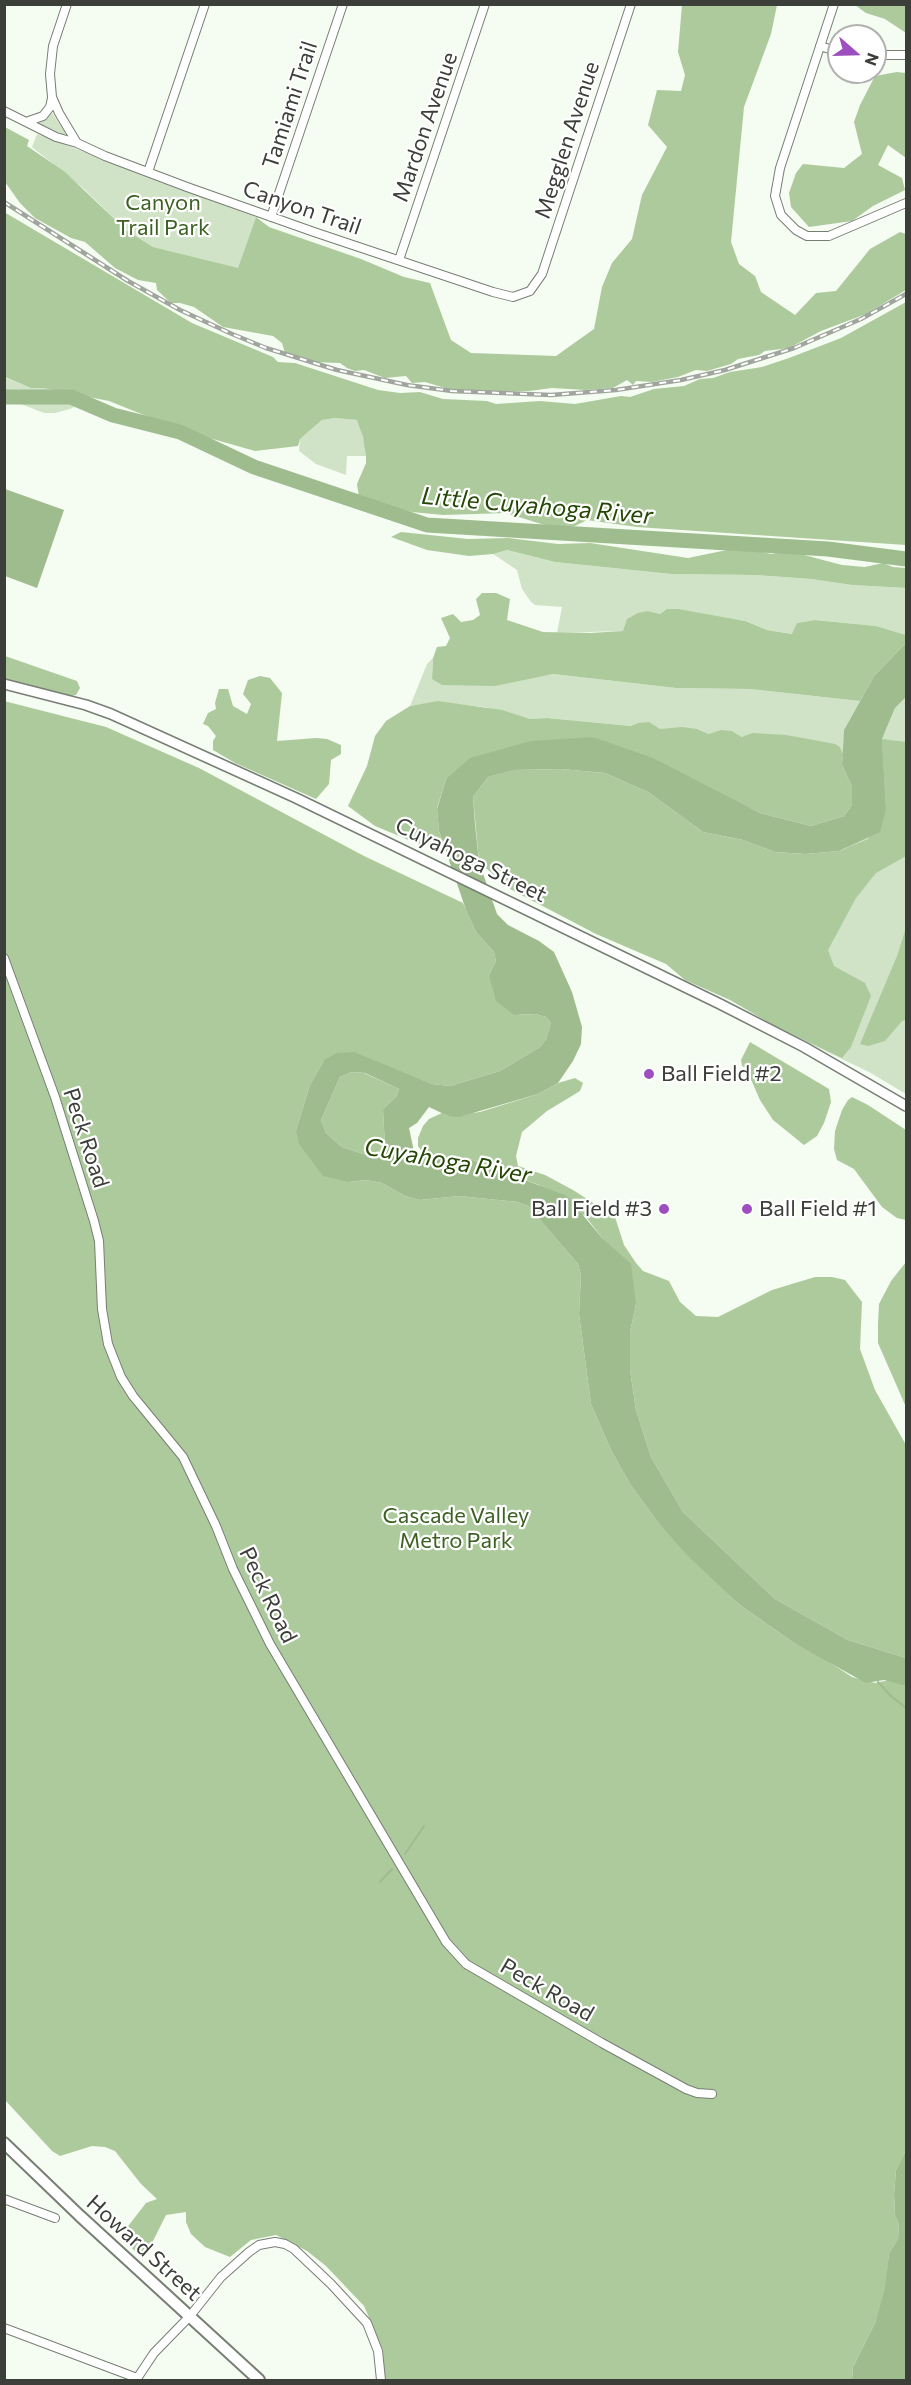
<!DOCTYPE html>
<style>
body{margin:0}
#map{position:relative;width:911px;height:2385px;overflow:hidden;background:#f5fcf1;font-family:Commissioner,sans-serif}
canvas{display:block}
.frame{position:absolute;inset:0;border:6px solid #3b3e39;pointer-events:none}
.north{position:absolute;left:827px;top:24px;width:60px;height:60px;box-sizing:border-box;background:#fff;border:2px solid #b1b2b0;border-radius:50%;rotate:110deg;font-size:16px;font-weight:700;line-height:24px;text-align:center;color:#3b3e39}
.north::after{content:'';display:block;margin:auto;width:21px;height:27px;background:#9d4ebf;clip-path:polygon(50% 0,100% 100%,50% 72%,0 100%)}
</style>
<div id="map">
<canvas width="911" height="2385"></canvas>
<div class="frame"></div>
<div class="north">N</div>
</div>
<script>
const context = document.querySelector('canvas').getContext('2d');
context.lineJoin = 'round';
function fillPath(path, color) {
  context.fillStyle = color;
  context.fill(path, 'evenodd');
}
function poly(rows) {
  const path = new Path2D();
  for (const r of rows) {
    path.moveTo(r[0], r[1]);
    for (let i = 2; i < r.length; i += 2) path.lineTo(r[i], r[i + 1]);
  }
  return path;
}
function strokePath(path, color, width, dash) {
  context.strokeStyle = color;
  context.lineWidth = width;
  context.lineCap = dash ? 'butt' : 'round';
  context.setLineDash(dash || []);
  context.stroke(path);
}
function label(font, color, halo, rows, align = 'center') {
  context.font = font + ' Commissioner,sans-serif';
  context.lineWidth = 4.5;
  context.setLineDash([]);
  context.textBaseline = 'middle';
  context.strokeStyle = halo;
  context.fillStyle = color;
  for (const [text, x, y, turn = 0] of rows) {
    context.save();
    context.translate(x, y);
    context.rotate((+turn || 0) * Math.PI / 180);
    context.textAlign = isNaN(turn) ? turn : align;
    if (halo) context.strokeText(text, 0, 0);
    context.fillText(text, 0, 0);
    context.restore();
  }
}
const green = poly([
 [52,113,65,132,65,135,39,124],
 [37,134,256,217,238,269,153,247,126,230,84,189,32,147],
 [4,377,31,388,43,388,93,398,70,409,55,413,44,413,21,404,5,393],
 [335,418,358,420,365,445,366,456,347,456,346,475,316,464,299,451,300,439,322,420],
 [507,550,555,562,671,574,755,575,811,579,852,585,906,588,906,635,876,626,815,620,797,623,793,634,767,630,745,621,668,609,660,614,648,611,623,631,557,633,562,607,535,605,531,602,522,589,517,570,493,554],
 [433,658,432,679,524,679,553,674,676,688,750,689,860,701,844,730,843,754,840,747,787,735,742,737,732,731,709,734,697,729,660,729,638,723,632,726,547,718,530,719,484,707,436,702,410,706,427,664],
 [906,697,906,1094,869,1072,786,1032,882,739,895,708]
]);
const forest = poly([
 [682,5,777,5,771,34,744,107,731,242,739,264,755,276,761,292,795,315,816,293,836,291,870,249,900,232,906,234,906,290,866,314,821,331,789,348,765,351,759,355,738,359,731,364,707,371,696,370,678,377,652,382,636,381,633,385,627,380,613,388,586,390,552,388,529,391,484,392,452,390,425,382,412,383,406,376,385,378,364,370,355,371,347,368,340,363,312,362,285,353,282,343,273,336,223,327,194,307,180,303,171,303,157,290,156,283,138,280,115,268,85,242,71,238,35,218,20,203,5,182,5,127,29,140,27,146,65,172,126,230,153,247,238,268,256,217,269,227,361,259,404,277,430,283,451,340,471,353,556,356,594,329,602,287,612,263,632,239,642,195,667,147,648,125,657,90,681,91,685,75,678,52],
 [855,5,906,5,906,33,885,19,866,13],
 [897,72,906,73,906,158,888,145,878,165,902,178,905,190,873,206,852,221,809,227,791,207,789,193,796,173,803,164,844,168,862,154,854,122,860,105,875,76],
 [4,212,192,323,273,357,278,362,295,363,378,390,400,393,420,392,443,399,487,401,496,404,540,401,575,404,621,396,630,397,654,389,684,386,700,379,713,378,730,372,762,367,789,358,841,338,906,302,906,545,637,527,587,520,575,526,554,528,506,513,443,515,412,512,382,507,359,497,357,484,366,463,366,456,363,437,357,420,335,418,322,420,300,439,298,446,255,451,181,430,109,401,43,388,31,388,5,377],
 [401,532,468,539,508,538,558,544,590,543,688,558,732,549,748,549,771,554,789,551,842,565,865,567,883,563,893,567,906,568,906,588,852,585,811,579,755,575,671,574,555,562,507,550,493,554,469,556,427,550,391,537],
 [482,593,496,593,510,599,507,620,543,632,590,633,623,631,627,619,638,613,648,611,660,614,667,609,678,609,745,621,767,630,792,634,797,623,815,620,876,626,906,635,906,643,874,676,860,701,750,689,676,688,553,674,495,686,442,685,432,679,433,658,437,647,446,646,450,638,441,618,453,614,461,622,473,620,480,615,476,599],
 [5,656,77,681,80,688,76,695,60,698,5,684],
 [260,676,270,678,282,693,277,741,316,738,327,739,341,745,341,754,331,760,329,784,316,799,235,763,213,750,213,741,216,736,208,726,203,724,208,713,216,709,215,703,219,689,228,689,233,706,247,714,251,704,243,694,248,680],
 [4,701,106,727,199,768,364,856,463,903,476,932,494,952,496,961,489,975,514,1015,536,1014,546,1017,551,1023,546,1039,540,1047,500,1071,450,1086,432,1084,411,1076,324,1060,310,1085,296,1130,349,1182,366,1180,382,1183,405,1196,420,1200,459,1196,518,1202,528,1206,578,1264,581,1275,579,1314,591,1404,611,1450,630,1484,657,1521,740,1605,794,1643,823,1658,852,1677,875,1683,890,1680,906,1686,906,2150,896,2170,894,2194,895,2215,899,2224,898,2239,889,2253,886,2287,875,2323,853,2367,852,2380,384,2380,383,2350,364,2306,326,2266,307,2251,276,2235,251,2240,230,2257,205,2247,191,2234,186,2222,186,2212,166,2215,147,2253,139,2255,124,2240,122,2234,146,2203,157,2199,141,2184,115,2151,105,2147,92,2146,60,2156,52,2151,5,2100],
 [438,701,502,710,530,719,547,718,631,726,638,723,649,722,660,729,682,727,697,729,709,734,721,730,732,731,742,737,752,733,787,735,835,744,840,747,843,754,842,765,852,786,852,805,844,816,811,826,760,813,707,787,593,737,446,779,437,808,439,831,444,846,437,847,416,843,375,826,348,806,367,766,375,736,386,721,410,706],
 [882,739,906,742,906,856,876,873,856,898,828,950,834,966,865,983,871,996,851,1047,842,1058,773,1025,730,1000,685,980,666,964,596,934,510,889,479,862,473,797,488,777,513,770,561,769,605,773,648,792,703,832,743,840,775,852,805,854,839,851,868,839,886,809],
 [906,928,906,1020,902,1021,885,1041,868,1046,860,1044,897,956],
 [750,1042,829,1089,831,1102,824,1123,817,1136,804,1145,773,1120,760,1100,746,1068,742,1066,741,1060],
 [352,1072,364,1073,399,1089,396,1097,383,1109,385,1148,381,1156,363,1154,342,1147,326,1133,321,1120,340,1077],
 [575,1078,583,1083,580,1091,547,1111,522,1132,516,1156,518,1166,545,1175,573,1190,615,1217,624,1245,636,1263,643,1271,669,1281,680,1302,696,1316,718,1317,772,1290,815,1277,832,1277,845,1280,862,1302,860,1349,875,1390,906,1445,906,1658,848,1640,775,1599,683,1512,651,1457,636,1410,630,1370,630,1332,636,1304,603,1239,586,1217,539,1185,470,1159,450,1160,434,1158,424,1155,418,1146,418,1138,423,1126,429,1119,442,1113,448,1116,480,1112,538,1094,558,1083],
 [852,1097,868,1105,906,1130,906,1220,897,1218,882,1207,854,1169,837,1160,834,1149,835,1131,842,1110,848,1100],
 [906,1262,906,1407,878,1343,878,1324,879,1304,891,1281]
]);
const water = poly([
 [5,489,64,510,37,588,5,576],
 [906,643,906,697,895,708,882,739,886,809,880,832,839,851,805,854,775,852,743,840,703,832,648,792,605,773,561,769,514,770,488,777,473,797,475,824,479,862,497,914,508,925,539,941,554,952,572,992,582,1027,581,1044,573,1061,558,1083,538,1094,459,1117,448,1116,429,1107,417,1123,409,1128,415,1156,424,1155,450,1160,470,1159,567,1196,603,1239,631,1264,636,1304,630,1332,630,1370,636,1410,651,1457,683,1512,775,1599,848,1640,906,1658,906,1686,884,1680,866,1683,794,1643,740,1605,687,1555,657,1521,630,1484,611,1450,591,1404,579,1314,581,1275,578,1264,528,1206,518,1202,459,1196,420,1200,405,1196,382,1183,366,1180,349,1182,323,1176,299,1144,296,1130,310,1085,324,1060,337,1053,354,1052,432,1084,450,1086,500,1071,540,1047,546,1039,551,1023,546,1017,536,1014,514,1015,496,1001,489,975,496,961,494,952,476,932,466,910,439,831,437,809,446,779,470,758,531,741,593,737,653,758,760,813,811,826,844,816,852,805,852,786,842,765,844,730,874,676],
 [352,1072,365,1073,399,1089,396,1097,383,1109,385,1148,380,1156,363,1154,342,1147,326,1133,321,1120,340,1077],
 [906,2150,906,2380,852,2380,853,2367,875,2323,885,2288,889,2253,898,2239,899,2224,895,2215,894,2194,896,2170]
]);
const stream = poly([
 [878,1682,891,1696,906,1708],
 [405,1854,424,1826],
 [380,1882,392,1869]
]);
const river = poly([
 [4,397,71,397,113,415,180,432,254,467,427,525,828,549,906,559]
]);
const minor = poly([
 [67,4,53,46,50,74,52,97,59,113,77,143],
 [834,4,780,168,775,196,781,215,796,230,807,236,829,236,906,203],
 [820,46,839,52],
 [875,55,906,55],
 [4,111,56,137,77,143,105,156,187,187,314,232,493,292,513,297,530,291,542,274,631,4],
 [26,122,43,116,50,107,52,98],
 [148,172,205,4],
 [271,217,343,4],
 [399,260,485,4],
 [4,958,55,1097,94,1221,99,1241,102,1309,108,1344,121,1377,133,1396,183,1457,216,1526,233,1569,270,1644,446,1942,466,1964,602,2043,686,2089,697,2093,712,2094],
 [4,2199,55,2218],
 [4,2328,137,2378],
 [136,2380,154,2353,190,2316,221,2277,249,2252,259,2245,275,2242,285,2244,294,2249,331,2284,367,2323,378,2351,381,2380]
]);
const tertiary = poly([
 [4,684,86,705,111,714,296,798,720,1004,804,1047,906,1106]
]);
const secondary = poly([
 [4,2143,80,2216,259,2380]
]);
const rail = poly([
 [4,202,128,281,180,310,232,334,266,348,337,370,407,385,452,391,551,395,616,390,681,380,725,370,794,348,861,319,906,294]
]);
const markers = [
 [649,1074,6,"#9d4ebf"],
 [664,1209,6,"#9d4ebf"],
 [747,1209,6,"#9d4ebf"]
];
const streetNames = [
 ["Tamiami Trail",290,105,-72],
 ["Mardon Avenue",425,127,-71],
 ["Megglen Avenue",567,140,-72],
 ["Canyon Trail",302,208,19],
 ["Cuyahoga Street",471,860,26],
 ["Peck Road",86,1138,72],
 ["Peck Road",268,1595,64],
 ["Peck Road",547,1990,30],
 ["Howard Street",144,2248,42]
];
const parkNames = [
 ["Canyon",163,203],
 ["Trail Park",163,228],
 ["Cascade Valley",456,1516],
 ["Metro Park",456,1541]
];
const poiNames = [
 ["Ball Field #2",661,1074],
 ["Ball Field #3",652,1209,"right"],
 ["Ball Field #1",759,1209]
];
const waterNames = [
 ["Little Cuyahoga River",537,506,5],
 ["Cuyahoga River",448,1161,10]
];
fillPath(green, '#d1e3c7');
fillPath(forest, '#adca9c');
fillPath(water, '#9fbc8f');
strokePath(stream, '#9fbc8f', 2);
strokePath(river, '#9fbc8f', 15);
strokePath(minor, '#777e74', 10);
strokePath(tertiary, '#777e74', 12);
strokePath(secondary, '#777e74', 14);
strokePath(minor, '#fff', 8);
strokePath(tertiary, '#fff', 9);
strokePath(secondary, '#fff', 10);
strokePath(rail, '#a0a59d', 4.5);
strokePath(rail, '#fff', 2, [7]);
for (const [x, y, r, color] of markers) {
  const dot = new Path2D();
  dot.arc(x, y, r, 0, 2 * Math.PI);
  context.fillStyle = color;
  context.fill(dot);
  strokePath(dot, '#fff', 2);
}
label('22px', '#3b3e39', '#fff', streetNames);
label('22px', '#3c6123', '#fff', parkNames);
label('22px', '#3b3e39', '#fff', poiNames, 'left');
label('italic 24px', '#244704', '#fff', waterNames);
</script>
